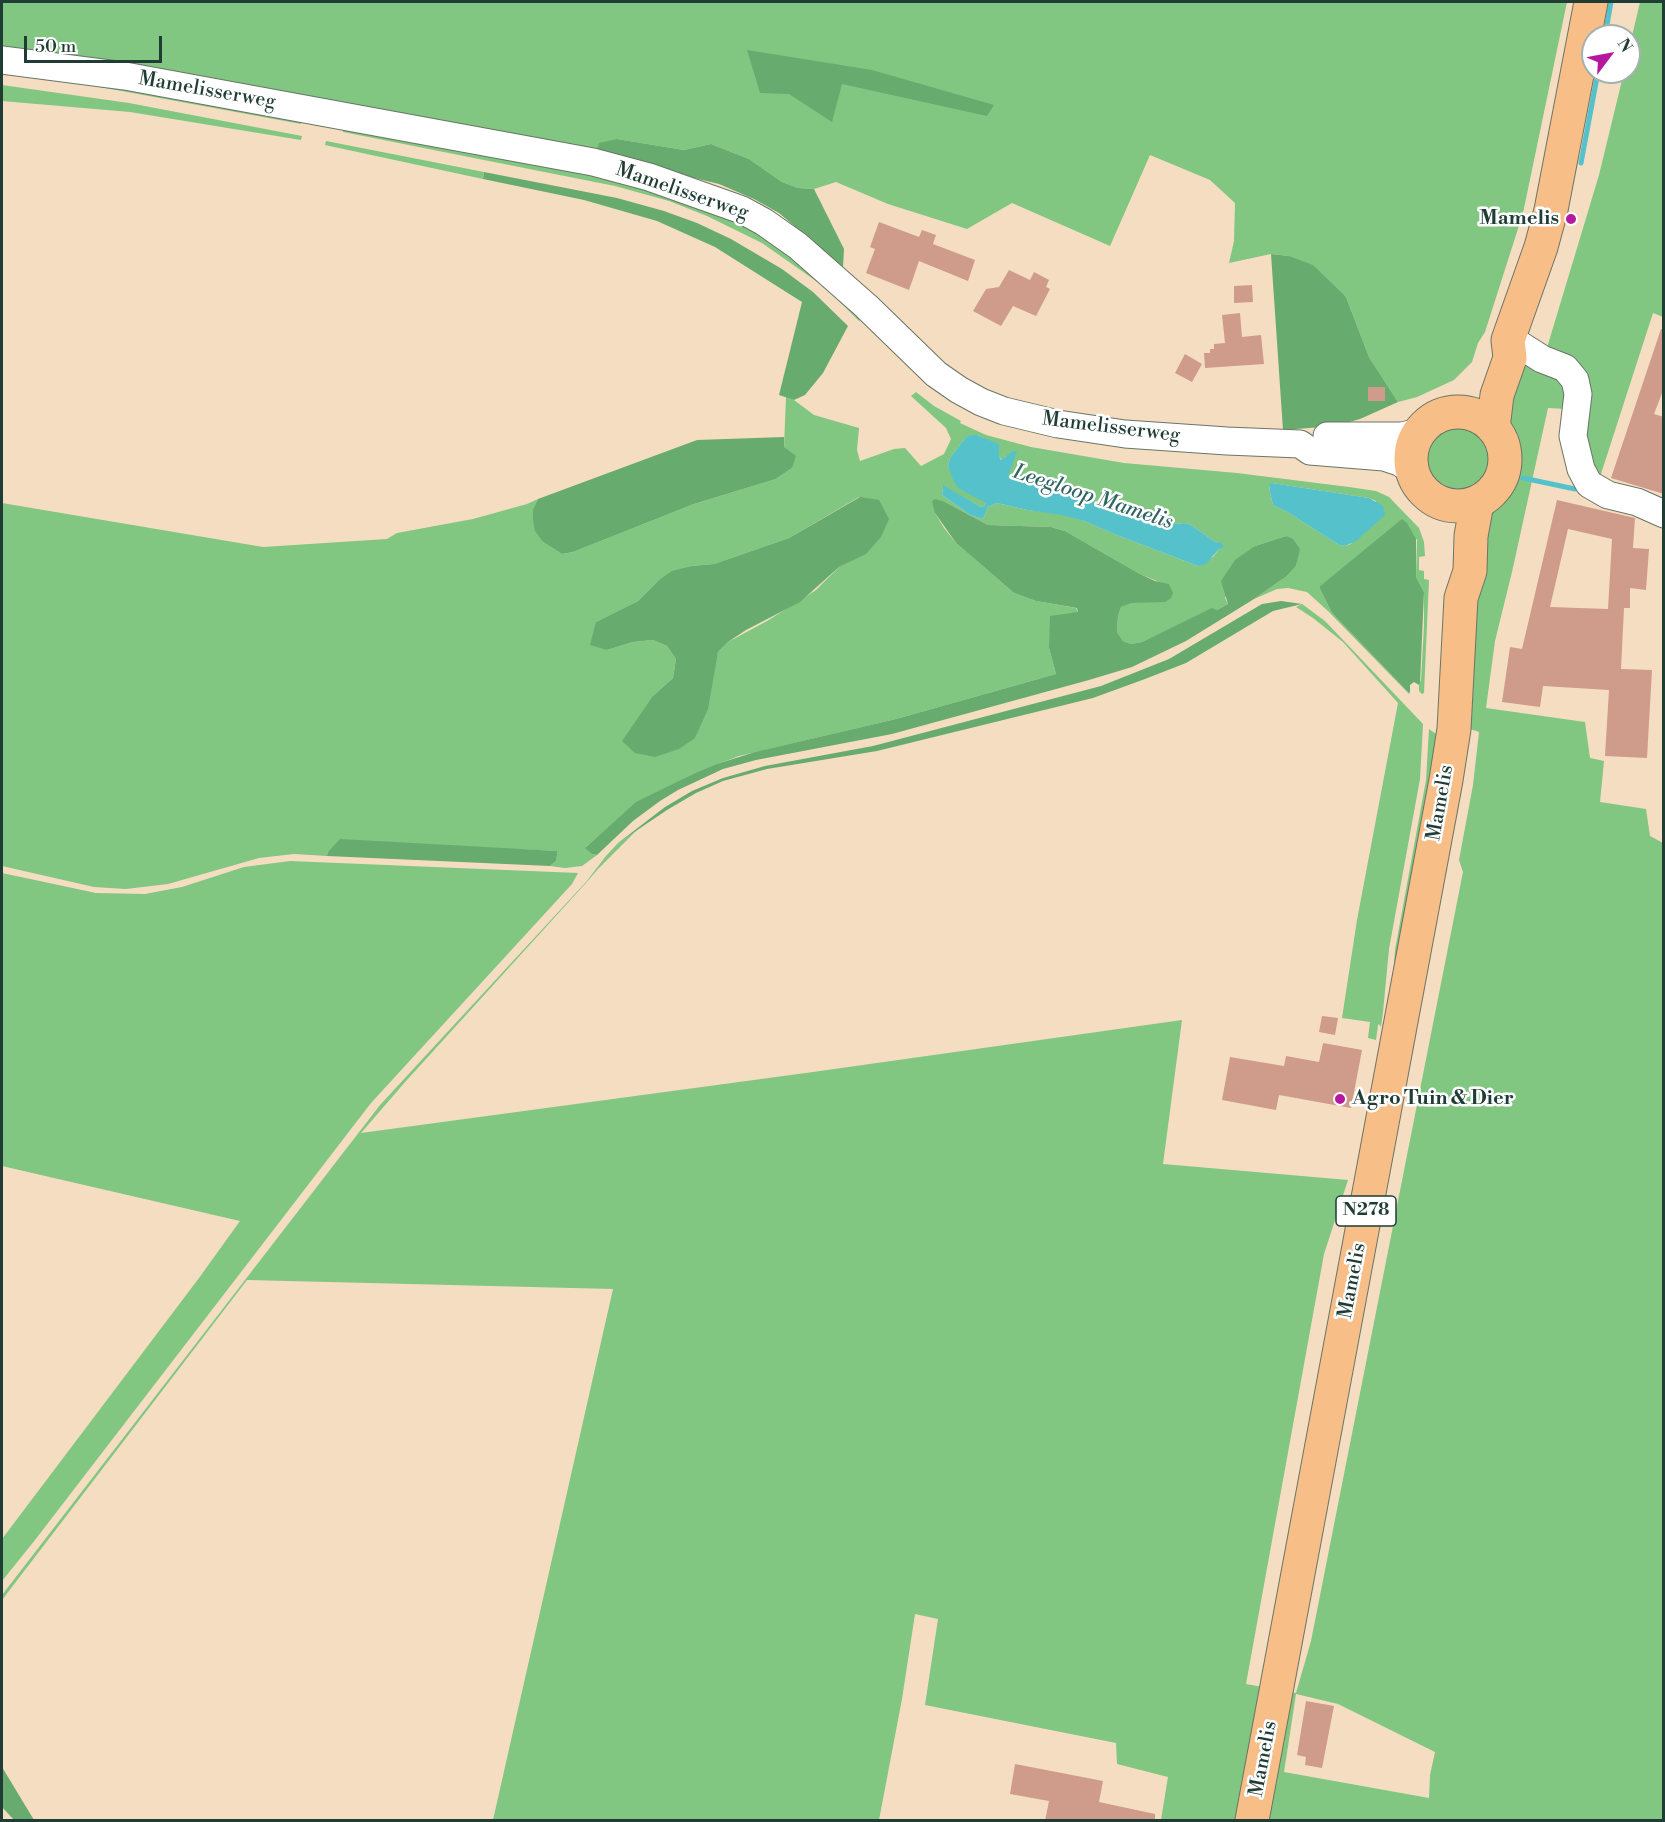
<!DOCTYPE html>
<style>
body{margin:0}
#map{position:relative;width:1665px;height:1822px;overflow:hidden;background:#f5ddc2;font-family:"Libre Bodoni",serif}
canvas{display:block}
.frame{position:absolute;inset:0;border:3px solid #1f3d34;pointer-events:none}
.north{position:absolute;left:1581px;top:24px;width:60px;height:60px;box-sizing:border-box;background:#fff;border:2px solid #a5b1ae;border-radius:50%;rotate:58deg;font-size:16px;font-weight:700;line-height:24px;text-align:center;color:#1f3d34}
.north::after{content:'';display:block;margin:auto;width:21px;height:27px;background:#b5179e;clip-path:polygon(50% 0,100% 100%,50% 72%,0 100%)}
.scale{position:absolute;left:24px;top:36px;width:138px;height:27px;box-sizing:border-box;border:3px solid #1f3d34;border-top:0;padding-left:8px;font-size:18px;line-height:21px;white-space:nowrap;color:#1f3d34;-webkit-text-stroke:4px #fff;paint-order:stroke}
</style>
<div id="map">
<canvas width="1665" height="1822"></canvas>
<div class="frame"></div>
<div class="north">N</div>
<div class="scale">50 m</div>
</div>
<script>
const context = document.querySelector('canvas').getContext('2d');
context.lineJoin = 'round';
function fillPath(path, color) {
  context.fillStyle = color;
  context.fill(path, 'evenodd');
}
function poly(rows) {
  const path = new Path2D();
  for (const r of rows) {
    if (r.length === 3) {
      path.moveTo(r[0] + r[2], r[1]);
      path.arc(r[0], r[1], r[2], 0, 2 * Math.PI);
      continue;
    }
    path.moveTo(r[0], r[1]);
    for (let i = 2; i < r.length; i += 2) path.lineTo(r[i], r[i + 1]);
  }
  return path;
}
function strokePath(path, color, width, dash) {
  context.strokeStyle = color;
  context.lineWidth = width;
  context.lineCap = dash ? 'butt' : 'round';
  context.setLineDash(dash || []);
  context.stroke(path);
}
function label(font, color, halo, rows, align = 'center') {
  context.font = font + ' "Libre Bodoni",serif';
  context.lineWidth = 5;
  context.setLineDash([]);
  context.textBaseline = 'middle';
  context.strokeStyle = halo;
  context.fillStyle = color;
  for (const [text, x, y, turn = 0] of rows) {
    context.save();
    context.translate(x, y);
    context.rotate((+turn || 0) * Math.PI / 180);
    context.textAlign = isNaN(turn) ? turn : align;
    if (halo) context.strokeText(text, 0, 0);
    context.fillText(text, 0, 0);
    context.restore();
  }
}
const green = poly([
 [2,2,1567,2,1523,213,1485,332,1478,343,1472,362,1454,380,1417,397,1398,402,1369,357,1346,297,1289,256,1271,254,1229,263,1234,241,1235,203,1210,180,1150,155,1110,246,1012,203,967,229,888,204,836,182,814,189,798,188,782,182,749,159,711,144,684,150,617,139,596,154,145,66,2,47],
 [1640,2,1663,2,1663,317,1653,313,1599,480,1589,464,1575,366,1564,353,1546,351,1599,175,1624,72,1629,72,1629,49],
 [2,67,302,119,301,124,89,85,2,74],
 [2,85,129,103,302,136,301,140,130,112,2,101],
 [344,126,603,175,693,200,777,242,864,316,859,321,826,288,762,243,707,216,669,201,615,186,343,132],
 [326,141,484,172,483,179,325,145],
 [1515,360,1563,377,1566,409,1548,408,1512,572,1495,641,1486,708,1585,722,1590,758,1604,761,1600,802,1646,809,1650,836,1663,843,1663,1820,1161,1820,1168,1777,1117,1764,1116,1743,925,1705,938,1619,915,1614,902,1699,879,1820,493,1820,613,1289,247,1280,2,1600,2,1595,380,1105,586,882,606,856,618,843,638,829,598,869,585,884,406,1081,361,1133,813,1072,1182,1020,1163,1164,1348,1180,1324,1254,1246,1684,1296,1693,1311,1641,1463,872,1459,860,1473,785,1479,732,1470,729,1479,552,1490,506,1499,496,1509,479,1513,459,1502,410],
 [1296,1694,1338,1704,1435,1752,1430,1775,1429,1798,1284,1772],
 [916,392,934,406,961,421,960,423,986,435,1031,447,1124,463,1237,473,1349,487,1376,491,1389,497,1419,528,1424,542,1425,556,1419,557,1419,570,1424,571,1424,579,1429,580,1424,693,1422,694,1419,691,1419,685,1421,680,1424,626,1424,592,1416,577,1417,539,1329,580,1319,587,1332,613,1408,692,1410,692,1409,694,1329,612,1307,592,1288,588,1277,589,1254,599,1287,576,1296,566,1299,549,1286,536,1255,546,1225,598,1228,604,1217,610,1212,609,1142,642,1131,644,1123,641,1117,632,1118,616,1121,607,1164,584,1140,574,1065,531,1051,527,988,525,945,502,935,513,944,528,956,543,1014,593,1036,601,1076,608,1078,612,1049,648,1056,674,896,719,739,756,697,772,636,803,586,847,592,854,597,855,582,866,565,868,550,866,556,861,557,851,513,849,328,852,327,856,294,854,259,858,168,884,126,889,94,887,2,866,2,503,263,547,387,539,397,533,473,519,527,504,538,499,533,509,533,521,543,542,562,554,573,552,694,504,776,479,792,468,784,447,786,397,794,400,814,415,859,428,857,450,860,461,894,449,905,448,921,466,944,454,951,439,946,428,911,396],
 [977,435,984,438,1002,460,1006,456,1008,476,1014,479,1117,508,1151,522,1162,525,1185,523,1191,525,1217,543,1219,549,1213,557,1198,566,1119,536,1084,521,1062,514,1027,510,997,503,988,507,983,519,970,515,942,495,943,486,981,507,984,506,987,502,959,489,948,466,950,458,966,437],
 [1272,483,1369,498,1376,501,1351,544,1345,546,1339,545,1289,513,1273,505,1270,493,1269,485],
 [859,497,866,553,839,567,816,590,767,621,728,642,718,652,715,665,653,696,673,678,676,659,667,646,653,640,633,642,607,650,596,622,638,601,659,580,692,566,714,564,789,538],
 [1459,460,33],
 [1302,604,1325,621,1423,724,1420,779,1389,949,1383,1012,1381,1027,1379,1024,1378,1025,1376,1040,1368,1038,1370,1022,1342,1018,1357,920,1398,703,1343,642,1313,618,1296,607],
 [1429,729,1439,736,1392,991,1395,950,1426,780],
 [290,861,578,873,572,884,371,1103,35,1540,2,1581,2,1539,199,1278,240,1221,2,1166,2,873,96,893,145,894,182,887,244,867]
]);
const forest = poly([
 [747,50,872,70,994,105,987,116,842,84,832,122,789,94,760,93],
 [617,139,684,150,711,144,749,159,782,182,798,188,814,189,844,249,843,267,779,213,754,199,719,184,596,154,599,143],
 [484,172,617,198,664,211,697,223,731,239,782,269,813,292,848,326,823,373,805,395,794,400,779,395,802,302,715,247,657,221,584,200,483,179],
 [1271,254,1289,256,1313,265,1346,297,1369,357,1398,402,1360,419,1335,426,1283,430],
 [784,437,784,447,796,456,792,468,776,479,694,504,573,552,562,554,543,542,535,531,533,521,533,509,538,499,697,440],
 [860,497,879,500,889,519,881,537,866,554,839,567,800,602,746,630,728,642,718,652,708,709,695,738,679,749,655,757,635,753,622,741,653,696,673,678,676,659,667,646,653,640,633,642,607,650,590,645,596,622,638,601,659,580,672,571,692,566,714,564,789,538],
 [935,499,945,502,988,525,1051,527,1065,531,1140,574,1155,581,1169,584,1173,593,1171,598,1165,602,1131,603,1121,607,1118,616,1117,632,1123,641,1131,644,1142,642,1212,608,1217,610,1228,604,1221,581,1235,560,1255,546,1286,536,1293,539,1300,549,1296,566,1287,576,1254,599,1186,641,1132,667,1089,680,892,734,756,760,723,769,678,790,660,801,633,821,597,855,592,854,585,848,636,802,697,772,717,764,755,752,896,719,1056,674,1049,648,1050,616,1078,612,1077,608,1036,601,1014,593,956,543,935,513,932,501],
 [1402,519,1407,523,1416,539,1416,577,1424,592,1420,683,1419,685,1414,682,1410,685,1410,692,1408,692,1332,613,1319,587],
 [1281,601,1302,604,1273,611,1186,663,1145,679,1093,698,877,751,767,769,723,781,696,793,667,810,618,843,665,807,692,791,723,778,765,766,873,746,1101,686,1169,659,1262,604],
 [340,839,557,851,557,855,556,861,550,866,327,856,328,852],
 [2,1767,34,1820,14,1820,2,1807]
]);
const water = poly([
 [971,435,977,435,999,444,999,456,1001,460,1013,451,1017,451,1008,476,1014,479,1117,508,1151,522,1162,525,1185,523,1191,525,1217,543,1221,542,1224,547,1219,549,1206,564,1198,566,1119,536,1084,521,1062,515,1027,510,997,503,988,507,983,519,970,515,942,495,943,485,981,507,984,506,986,503,959,489,954,482,948,466,950,458,966,437],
 [1272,483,1369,498,1383,506,1385,515,1356,541,1345,546,1339,545,1289,513,1273,505,1270,493,1269,484]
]);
const stream = poly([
 [1605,36,1611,2],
 [1581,163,1598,72],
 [1523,478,1575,489]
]);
const building = poly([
 [879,222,919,237,922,230,936,235,933,244,975,260,968,281,919,261,909,290,866,273,875,249,870,247],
 [1009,270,1030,280,1034,272,1049,280,1046,287,1050,289,1036,316,1013,306,1001,326,973,311,986,289,999,287],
 [1252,285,1253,302,1234,303,1234,286],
 [1240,313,1242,337,1261,335,1264,364,1205,368,1204,353,1210,353,1210,349,1214,349,1214,344,1225,343,1222,315],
 [1661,329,1664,329,1664,388,1654,414,1664,417,1664,494,1611,478],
 [1185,354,1202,364,1192,382,1175,373],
 [1368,387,1385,387,1385,401,1368,401],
 [1557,500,1635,518,1633,548,1649,549,1646,590,1630,588,1630,608,1624,608,1621,669,1652,670,1647,758,1605,756,1609,690,1543,686,1540,707,1502,702,1510,647,1522,649],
 [1568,529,1612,539,1608,609,1550,607],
 [1322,1016,1338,1018,1335,1035,1319,1032],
 [1323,1043,1362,1050,1351,1108,1279,1095,1276,1110,1222,1100,1230,1057,1284,1066,1286,1056,1319,1062],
 [1306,1701,1334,1706,1322,1768,1305,1765,1306,1757,1297,1755],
 [1015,1764,1103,1781,1099,1802,1155,1814,1155,1821,1045,1821,1049,1801,1010,1794]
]);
const minor = poly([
 [2,60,125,76,593,162,649,177,742,210,764,222,798,246,866,306,936,374,959,390,981,402,1004,411,1058,424,1125,434,1227,441,1300,444,1310,451,1384,457,1399,462,1412,470],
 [1508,340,1520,345,1542,359,1565,368,1575,380,1578,394,1573,436,1581,469,1589,484,1608,495,1637,502,1664,514],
 [1327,436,1402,436,1419,432]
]);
const major = poly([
 [1458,459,47],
 [1493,428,1497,395,1510,358,1508,340,1541,247,1551,210,1591,2],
 [1252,1820,1446,780,1454,729,1461,598,1470,571,1471,536,1477,503]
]);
const markers = [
 [1571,219,6,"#b5179e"],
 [1340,1099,6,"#b5179e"]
];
const shields = [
 [1366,1211,60]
];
const shieldNames = [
 ["N278",1366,1211]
];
const streetNames = [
 ["Mamelisserweg",207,91,10],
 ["Mamelisserweg",682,192,19],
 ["Mamelisserweg",1111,428,7],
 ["Mamelis",1441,803,-80],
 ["Mamelis",1353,1281,-79],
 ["Mamelis",1264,1759,-79]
];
const poiNames = [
 ["Mamelis",1559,219],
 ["Agro Tuin & Dier",1352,1099,"left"]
];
const waterNames = [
 ["Leegloop Mamelis",1093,498,18]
];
fillPath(green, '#81c681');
fillPath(forest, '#68ab6f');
fillPath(water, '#55c2cb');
strokePath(stream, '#55c2cb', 5);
fillPath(building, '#cf9b8a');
strokePath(minor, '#6a7566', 29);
strokePath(major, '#6a7566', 35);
strokePath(minor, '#fff', 27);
strokePath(major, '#f7be88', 33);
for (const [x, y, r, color] of markers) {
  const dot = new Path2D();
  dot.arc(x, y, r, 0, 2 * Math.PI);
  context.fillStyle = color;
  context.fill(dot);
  strokePath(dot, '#fff', 2);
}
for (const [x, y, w] of shields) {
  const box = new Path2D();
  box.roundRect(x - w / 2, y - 15, w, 30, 4.5);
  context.fillStyle = '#fff';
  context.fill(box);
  strokePath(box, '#1f3d34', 1.5);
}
label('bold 18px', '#1f3d34', null, shieldNames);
label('20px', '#1f3d34', '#fff', streetNames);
label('bold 20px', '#1f3d34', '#fff', poiNames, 'right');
label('italic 21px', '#2f6561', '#fff', waterNames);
</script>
